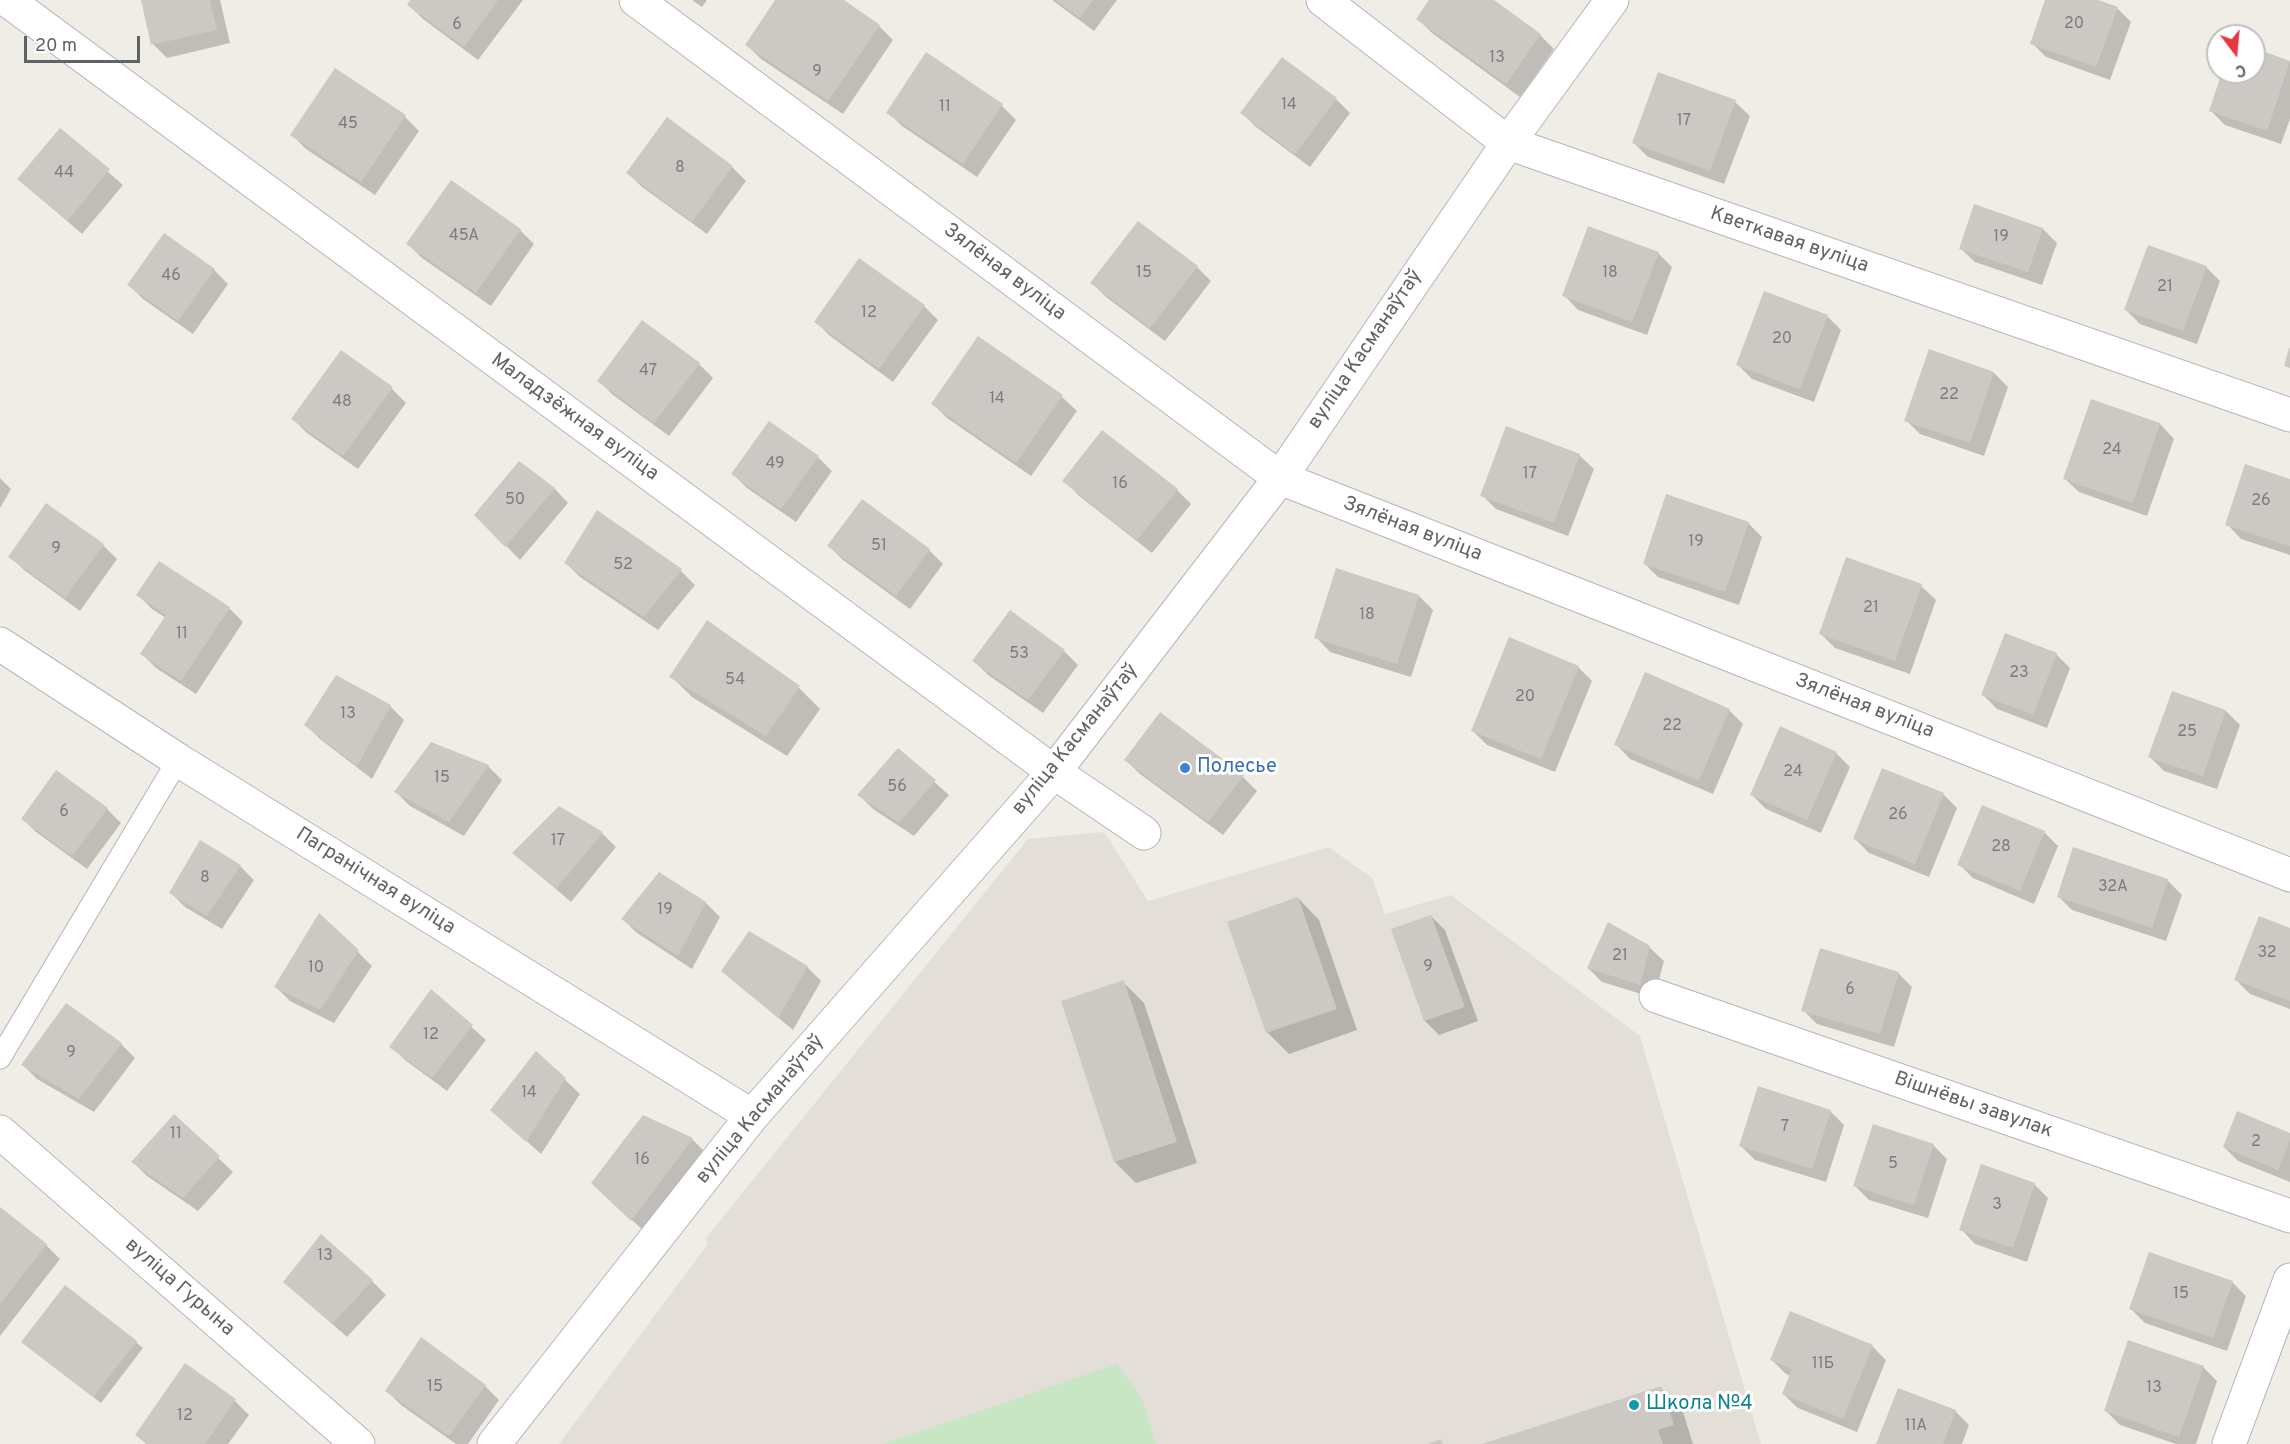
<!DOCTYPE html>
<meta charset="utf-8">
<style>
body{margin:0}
#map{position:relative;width:2290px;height:1444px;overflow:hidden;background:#f0ede7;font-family:Overpass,sans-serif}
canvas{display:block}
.north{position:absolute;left:2206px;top:24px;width:60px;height:60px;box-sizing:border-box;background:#fff;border:2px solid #bfc1c2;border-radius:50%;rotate:164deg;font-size:16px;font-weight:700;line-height:24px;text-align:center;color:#5e6366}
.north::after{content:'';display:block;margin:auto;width:21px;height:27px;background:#e43941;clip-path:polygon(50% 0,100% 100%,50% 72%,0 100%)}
.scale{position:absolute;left:24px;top:36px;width:116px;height:27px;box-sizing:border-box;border:3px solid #5e6366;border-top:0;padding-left:8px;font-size:18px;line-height:21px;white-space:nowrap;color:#5e6366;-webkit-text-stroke:4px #fff;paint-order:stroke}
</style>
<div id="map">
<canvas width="2290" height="1444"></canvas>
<div class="north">С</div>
<div class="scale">20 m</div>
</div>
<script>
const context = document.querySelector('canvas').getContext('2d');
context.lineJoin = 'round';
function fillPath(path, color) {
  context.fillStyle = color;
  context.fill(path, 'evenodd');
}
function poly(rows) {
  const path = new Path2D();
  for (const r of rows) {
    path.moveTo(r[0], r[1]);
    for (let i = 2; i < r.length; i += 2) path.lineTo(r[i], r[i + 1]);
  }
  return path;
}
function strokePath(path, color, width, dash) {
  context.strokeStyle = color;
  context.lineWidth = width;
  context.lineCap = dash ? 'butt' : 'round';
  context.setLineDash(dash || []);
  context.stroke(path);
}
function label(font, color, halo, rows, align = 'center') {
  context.font = font + ' Overpass,sans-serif';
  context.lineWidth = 6;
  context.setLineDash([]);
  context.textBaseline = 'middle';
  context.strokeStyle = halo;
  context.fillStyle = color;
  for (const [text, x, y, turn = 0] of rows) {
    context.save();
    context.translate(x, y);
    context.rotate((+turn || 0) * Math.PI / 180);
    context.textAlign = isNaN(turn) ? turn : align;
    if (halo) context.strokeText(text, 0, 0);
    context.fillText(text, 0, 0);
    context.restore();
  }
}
const education = poly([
 [1104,832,1148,901,1329,847,1372,878,1385,914,1451,895,1640,1036,1761,1444,559,1444,708,1244,706,1238,1028,839]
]);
const green = poly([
 [1117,1364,1142,1399,1156,1444,883,1444]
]);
const shadow = poly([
 [143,0,220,0,230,43,167,58,153,44],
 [412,0,523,0,478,60,423,19,409,5],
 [692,0,707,0,702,7],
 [777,0,841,0,879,26,893,40,843,114,761,59,747,45],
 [1052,0,1117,0,1094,31],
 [1431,0,1492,0,1540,35,1554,49,1520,97,1432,33,1418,19],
 [2047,0,2093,0,2117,8,2131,22,2110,80,2046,57,2032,43],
 [2254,50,2290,62,2290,119,2281,144,2225,125,2211,111,2224,72,2254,72],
 [927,54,1002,106,1016,120,977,177,902,126,888,112],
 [336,70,405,117,419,131,375,195,306,149,292,135],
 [1659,74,1735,102,1750,116,1724,184,1648,157,1634,143],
 [1336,99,1350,113,1310,167,1256,127,1242,113],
 [60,130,123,185,82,234,19,179],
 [732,167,746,181,707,234,642,187,628,173],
 [452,183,520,230,534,244,491,306,422,258,408,244],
 [1975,206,2043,229,2057,243,2042,285,1975,262,1960,248],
 [165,235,214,270,228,284,193,334,143,299,129,285],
 [1658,253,1672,267,1647,335,1578,310,1564,295],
 [1197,267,1211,281,1165,341,1106,297,1092,283],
 [2206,267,2220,281,2197,344,2140,324,2126,310],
 [924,306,938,320,893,382,830,336,816,322],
 [1827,316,1841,330,1814,402,1752,379,1738,365],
 [979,338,1062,397,1077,411,1031,476,947,418,933,404],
 [1930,351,1994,373,2008,387,1984,456,1920,434,1906,420],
 [341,352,392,389,406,403,358,469,307,433,293,419],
 [699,364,713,378,669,436,613,395,599,381],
 [2092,401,2160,424,2174,439,2147,516,2079,492,2064,478],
 [1579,455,1594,469,1568,536,1496,509,1482,495],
 [818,457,832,471,796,522,747,488,733,474],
 [519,464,555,489,568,503,520,560,476,515],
 [0,478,11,489,0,508],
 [1064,480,1177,490,1191,504,1152,553,1078,495],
 [2290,481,2290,555,2241,539,2227,524],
 [862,501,929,550,943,564,910,609,843,560,829,546],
 [598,512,681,571,695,585,658,630,580,577,566,563],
 [1748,523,1762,537,1739,605,1658,577,1644,563],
 [103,545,117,559,80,611,24,570,10,556],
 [160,563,229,608,243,622,196,694,156,668,142,654,166,618,152,609,138,595],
 [1337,570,1419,596,1433,610,1411,677,1330,652,1316,637],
 [1921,586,1936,600,1910,674,1835,648,1821,634],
 [707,622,799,688,820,709,787,756,692,697,671,676],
 [1064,651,1078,665,1043,713,988,675,974,661],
 [2056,654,2070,668,2047,728,1997,709,1983,695],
 [1578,667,1592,681,1555,772,1487,745,1473,731],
 [2173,693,2226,711,2240,725,2217,789,2164,771,2150,757],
 [390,706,404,720,372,779,320,739,306,725],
 [1729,710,1743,724,1713,794,1630,759,1616,744],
 [1160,714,1243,777,1257,791,1223,835,1140,774,1126,760],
 [898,750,949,795,914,836,873,809,859,795],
 [1836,753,1850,767,1821,833,1766,809,1752,795],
 [488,766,502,780,464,836,410,806,396,792],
 [57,772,107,809,121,823,87,869,36,832,22,818],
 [1943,794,1957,808,1929,877,1869,853,1855,839],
 [2044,832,2058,846,2034,904,1973,878,1959,864],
 [602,833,616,847,571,902,514,853],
 [2074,849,2168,881,2182,895,2166,941,2072,910,2058,896],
 [240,866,254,880,222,929,185,907,171,893],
 [659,874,706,903,720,917,692,969,637,933,623,919],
 [1298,898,1319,920,1357,1030,1289,1054,1268,1033,1229,923],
 [1431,916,1445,930,1478,1021,1439,1035,1425,1021,1393,930],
 [2290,929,2290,1009,2250,994,2236,980],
 [1649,947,1664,961,1654,998,1602,982,1588,968],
 [358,952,372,966,334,1023,290,1001,276,987],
 [807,967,821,981,793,1030,723,971],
 [1898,973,1912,987,1894,1047,1817,1024,1803,1010],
 [1123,982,1144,1003,1197,1163,1136,1183,1115,1162,1063,1002],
 [431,991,486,1040,447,1091,405,1060,391,1046],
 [121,1044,135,1058,94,1112,37,1079,23,1065],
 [537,1053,580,1094,541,1154,492,1110],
 [1830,1111,1844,1125,1826,1182,1755,1160,1741,1146],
 [174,1116,233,1172,198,1211,147,1176,133,1162],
 [2290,1134,2290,1182,2238,1161,2224,1147],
 [692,1139,706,1153,646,1233,607,1197],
 [1933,1145,1947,1159,1928,1218,1869,1200,1855,1186],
 [2034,1184,2048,1198,2027,1262,1975,1244,1961,1229],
 [0,1209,46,1245,60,1259,0,1336],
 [372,1281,386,1295,347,1337,285,1282],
 [2232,1282,2246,1296,2227,1351,2145,1323,2131,1309],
 [136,1342,143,1348,101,1403,29,1348],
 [1872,1346,1886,1360,1857,1432,1798,1408,1783,1394,1791,1376,1786,1374,1772,1360],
 [185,1366,235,1401,249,1415,228,1444,146,1444,137,1435],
 [2203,1367,2217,1381,2196,1444,2176,1444,2120,1425,2106,1411],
 [485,1386,499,1400,468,1444,456,1444,401,1405,387,1391],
 [1661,1388,1682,1409,1693,1444,1485,1444],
 [1955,1411,1969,1425,1962,1444,1878,1444]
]);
const building = poly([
 [141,0,210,0,217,30,151,45],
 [410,0,498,0,464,47,407,5],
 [775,0,844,0,880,25,828,101,745,45],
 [1055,0,1093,0,1080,18],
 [1429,0,1494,0,1541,34,1506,84,1416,19],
 [2045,0,2098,0,2118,7,2096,67,2030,44],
 [2254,48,2290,61,2267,131,2209,111,2222,72,2254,72],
 [926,52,1003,104,963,164,886,113],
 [1282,57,1337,98,1295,154,1240,113],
 [335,68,406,115,361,182,290,135],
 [1658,72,1736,100,1710,171,1632,143],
 [667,117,733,166,692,222,626,173],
 [60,128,110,169,67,221,17,179],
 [451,180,521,229,476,293,406,244],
 [1974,204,2043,228,2028,272,1959,249],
 [1138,221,1198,266,1150,328,1090,283],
 [1588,226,1659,252,1632,322,1562,296],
 [164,233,215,269,178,321,127,285],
 [2148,245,2207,266,2183,331,2124,310],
 [859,258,925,305,879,369,814,322],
 [1764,291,1828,315,1800,389,1736,365],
 [642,320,700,363,654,423,597,381],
 [978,336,1063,395,1016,463,931,404],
 [2289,348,2290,348,2290,368,2284,366],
 [1929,349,1994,372,1970,443,1904,421],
 [341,350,393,387,343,456,291,419],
 [2091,399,2160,423,2133,503,2063,479],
 [769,421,819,456,781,509,731,474],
 [1506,426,1580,454,1554,523,1480,496],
 [1102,430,1178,489,1137,540,1062,481],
 [519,461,555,488,505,547,474,515],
 [2245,464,2290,479,2290,546,2225,525],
 [1666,494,1749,522,1725,592,1643,564],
 [862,499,930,549,896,596,827,546],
 [46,503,104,544,65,598,8,557],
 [597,510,682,569,644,617,564,563],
 [1846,557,1922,584,1895,661,1819,634],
 [159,561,230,607,181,681,140,654,166,615,136,595],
 [1336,568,1419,595,1397,664,1314,638],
 [1010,610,1065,650,1028,700,972,661],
 [707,620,800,686,766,736,669,677],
 [2005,633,2057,653,2033,715,1981,695],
 [1509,637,1579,666,1541,759,1471,731],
 [1645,672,1730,709,1699,781,1614,745],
 [336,675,391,705,357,766,304,725],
 [2172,691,2226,710,2203,776,2148,757],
 [1160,712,1244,775,1208,822,1124,760],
 [1780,726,1837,752,1807,820,1750,795],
 [431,742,489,765,449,822,394,792],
 [898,748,936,780,899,823,857,795],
 [1882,768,1944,793,1915,864,1853,839],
 [56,770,108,808,72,856,21,819],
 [1982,805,2045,831,2020,891,1957,865],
 [559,806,603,832,556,889,512,853],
 [200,840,241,865,207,916,169,893],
 [2073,847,2168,879,2152,928,2057,897],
 [659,872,706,902,678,956,621,919],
 [1298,897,1337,1009,1266,1033,1227,922],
 [319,913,359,950,320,1010,274,987],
 [1431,915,1465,1007,1424,1021,1391,929],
 [2259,916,2290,928,2290,1001,2234,980],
 [1608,922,1650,946,1640,985,1587,968],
 [749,931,808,966,778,1018,721,971],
 [1820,948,1899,972,1880,1034,1801,1011],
 [1124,980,1177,1142,1114,1162,1061,1001],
 [431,989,473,1025,432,1078,389,1047],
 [66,1003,122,1043,79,1099,21,1065],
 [536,1051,566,1078,526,1142,490,1110],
 [1758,1086,1831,1110,1812,1169,1739,1146],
 [2237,1111,2290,1133,2290,1140,2278,1170,2223,1147],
 [174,1114,220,1156,183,1198,131,1162],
 [643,1115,693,1138,631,1221,591,1183],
 [1873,1124,1934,1144,1914,1205,1853,1186],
 [1981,1164,2035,1183,2013,1248,1959,1230],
 [0,1207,47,1244,0,1304],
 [321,1234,373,1280,332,1324,283,1282],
 [2149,1252,2233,1281,2213,1338,2129,1309],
 [65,1285,137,1341,93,1397,21,1342],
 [1790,1311,1873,1345,1843,1419,1782,1394,1792,1369,1770,1360],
 [421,1337,486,1385,449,1436,385,1391],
 [2128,1340,2204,1366,2179,1437,2104,1411],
 [185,1363,236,1399,205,1444,147,1444,135,1435],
 [1661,1386,1674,1425,1658,1430,1663,1444,1482,1444],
 [1898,1388,1956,1410,1943,1444,1876,1444],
 [1441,1439,1443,1444,1428,1444]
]);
const lane = poly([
 [0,1058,178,760]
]);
const street = poly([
 [7,0,1054,772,1144,833],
 [636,0,1280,478,2290,875],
 [1323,0,1508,143,2290,415],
 [0,644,178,760,752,1116],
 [1656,996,2290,1216],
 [0,1132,358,1444],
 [494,1444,752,1116,1054,772,1280,478,1508,143,1612,0],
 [2229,1444,2290,1280]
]);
const markers = [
 [1185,768,6,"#3f7fe0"],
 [1634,1405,6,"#0f9aa8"]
];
const numberNames = [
 ["20",2074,25],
 ["6",457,26],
 ["13",1497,59],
 ["9",817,73],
 ["14",1289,106],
 ["11",945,108],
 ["17",1684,122],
 ["45",348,125],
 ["8",680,169],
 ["44",64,174],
 ["45А",464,237],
 ["19",2001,238],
 ["15",1144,274],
 ["18",1610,274],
 ["46",171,277],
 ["21",2165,288],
 ["12",869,314],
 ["20",1782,340],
 ["47",648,372],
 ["22",1949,396],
 ["14",997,400],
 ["48",342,403],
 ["24",2112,451],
 ["49",775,465],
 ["17",1530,475],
 ["16",1120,485],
 ["50",515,501],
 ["26",2261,502],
 ["19",1696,543],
 ["51",879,547],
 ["9",56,550],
 ["52",623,566],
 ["21",1871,609],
 ["18",1367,616],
 ["11",182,635],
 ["53",1019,655],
 ["23",2019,674],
 ["54",735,681],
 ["20",1525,698],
 ["13",348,715],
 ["22",1672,727],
 ["25",2187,733],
 ["24",1793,773],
 ["15",442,779],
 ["56",897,788],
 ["6",64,813],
 ["26",1898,816],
 ["17",558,842],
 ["28",2001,848],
 ["8",205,879],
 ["32А",2113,888],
 ["19",665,911],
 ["32",2267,954],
 ["21",1620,957],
 ["9",1428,968],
 ["10",316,969],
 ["6",1850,991],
 ["12",431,1036],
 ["9",71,1054],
 ["14",529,1094],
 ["7",1785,1128],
 ["11",176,1135],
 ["2",2256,1143],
 ["16",642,1161],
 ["5",1893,1165],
 ["3",1997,1206],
 ["13",325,1257],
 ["15",2181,1295],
 ["11Б",1823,1365],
 ["15",435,1388],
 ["13",2154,1389],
 ["12",185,1417],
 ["11А",1916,1427]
];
const streetNames = [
 ["Кветкавая вуліца",1789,241,19],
 ["Зялёная вуліца",1004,273,37],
 ["вуліца Касманаўтаў",1366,350,-56],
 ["Маладзёжная вуліца",574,418,36],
 ["Зялёная вуліца",1412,530,21],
 ["Зялёная вуліца",1864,707,21],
 ["вуліца Касманаўтаў",1076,740,-51],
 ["Пагранічная вуліца",375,882,32],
 ["Вішнёвы завулак",1973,1106,19],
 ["вуліца Касманаўтаў",761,1110,-50],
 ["вуліца Гурына",179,1288,41]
];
const shopNames = [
 ["Полесье",1197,768]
];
const cultureNames = [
 ["Школа №4",1646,1405]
];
fillPath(education, '#e3ded8');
fillPath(green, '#c9e6c4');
fillPath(shadow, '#0003');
fillPath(building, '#ccc8c4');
strokePath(lane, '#b2b5b8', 23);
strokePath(street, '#b2b5b8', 35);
strokePath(lane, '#fff', 21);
strokePath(street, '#fff', 33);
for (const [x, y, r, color] of markers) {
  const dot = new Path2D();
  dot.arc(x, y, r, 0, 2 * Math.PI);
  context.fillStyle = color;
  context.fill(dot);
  strokePath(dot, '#fff', 2);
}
label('16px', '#7a7c7e', null, numberNames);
label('20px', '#5e6366', '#fff', streetNames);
label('20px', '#366cbe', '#fff', shopNames, 'left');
label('20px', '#0d838f', '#fff', cultureNames, 'left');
</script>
